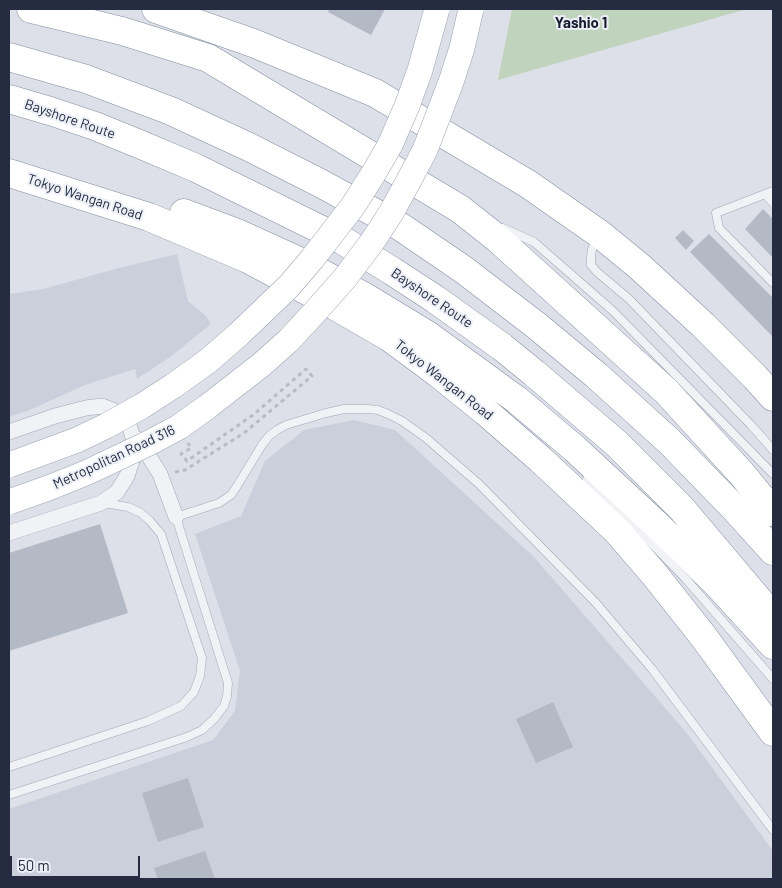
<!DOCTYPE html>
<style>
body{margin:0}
#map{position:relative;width:782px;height:888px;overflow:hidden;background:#dde0e8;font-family:Barlow,sans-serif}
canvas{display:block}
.frame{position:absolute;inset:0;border:10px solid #252c41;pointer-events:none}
.scale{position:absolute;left:10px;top:856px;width:130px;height:22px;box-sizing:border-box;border:2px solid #252c41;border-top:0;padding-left:6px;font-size:15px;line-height:18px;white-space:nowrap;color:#252c41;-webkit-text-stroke:4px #eceff6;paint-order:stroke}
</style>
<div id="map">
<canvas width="782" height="888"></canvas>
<div class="frame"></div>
<div class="scale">50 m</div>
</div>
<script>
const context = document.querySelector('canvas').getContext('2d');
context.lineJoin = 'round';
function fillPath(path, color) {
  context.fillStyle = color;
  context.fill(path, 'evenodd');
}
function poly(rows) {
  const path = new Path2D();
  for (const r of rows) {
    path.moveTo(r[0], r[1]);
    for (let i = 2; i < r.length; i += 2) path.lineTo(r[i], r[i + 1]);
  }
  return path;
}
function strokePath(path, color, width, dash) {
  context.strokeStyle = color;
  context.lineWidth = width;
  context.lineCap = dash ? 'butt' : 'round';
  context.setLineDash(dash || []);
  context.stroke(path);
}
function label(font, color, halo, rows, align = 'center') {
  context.font = font + ' Barlow,sans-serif';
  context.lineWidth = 4;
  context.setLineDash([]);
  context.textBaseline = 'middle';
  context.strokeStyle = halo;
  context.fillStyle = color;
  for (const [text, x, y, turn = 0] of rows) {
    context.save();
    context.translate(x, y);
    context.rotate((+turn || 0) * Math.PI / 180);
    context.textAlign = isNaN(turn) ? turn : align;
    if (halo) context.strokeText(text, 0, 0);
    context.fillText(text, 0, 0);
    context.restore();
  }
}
const built = poly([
 [177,254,188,301,206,316,211,324,170,357,137,379,135,369,85,385,32,409,9,417,9,294,43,289,119,268],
 [354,420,395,430,534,557,686,732,773,851,773,879,9,879,9,809,213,740,235,711,240,671,195,534,241,516,265,461,304,430]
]);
const green = poly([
 [512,9,747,9,498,80]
]);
const building = poly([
 [330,9,385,9,371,35,328,12],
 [763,209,773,219,773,258,745,229],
 [683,230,694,241,686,250,675,238],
 [709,234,773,298,773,337,690,252],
 [100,524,128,613,9,651,9,553],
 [553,702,573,747,536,763,516,719],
 [188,778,204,827,158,842,142,793],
 [205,851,215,879,158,879,154,868]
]);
const path = poly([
 [175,472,185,470,244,433,312,376,306,369,253,415,187,461,181,454,191,448,188,443]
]);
const lane = poly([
 [773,191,716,213,719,228,773,283],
 [765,194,773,203],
 [503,228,534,242,613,311,773,474],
 [598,239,592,249,591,257,591,265,597,272,629,299,751,425,773,450],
 [587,479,616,507,685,578,773,679],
 [9,767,148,721,181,706,194,692,200,676,202,658,161,534,150,521,141,513,128,507,104,503],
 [9,795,187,737,202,730,214,719,224,706,227,696,228,683,176,517,219,503,231,495,237,486,262,445,269,436,277,430,286,425,326,413,344,409,368,409,378,410,388,414,402,421,426,438,479,484,596,603,652,669,773,830]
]);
const street = poly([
 [9,432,55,416,86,408,102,406,117,412,129,425,134,441,133,458,127,476,117,492,101,503,9,533],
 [138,439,160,474,176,517]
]);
const highway = poly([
 [31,9,122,31,208,58,460,209,498,239,666,391,741,473,773,512],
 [156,9,253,43,375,93,528,184,601,235,640,267,703,325,755,377,773,397],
 [9,57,86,79,171,111,249,147,320,183,401,227,464,270,537,326,596,375,669,441,736,510,773,551],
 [9,99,50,111,95,126,144,146,196,168,342,240,392,271,435,299,502,347,534,373,616,443,682,509,773,617],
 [9,173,149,217,248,259,335,306,389,337,439,374,486,412,540,459,617,531,654,574,703,636,773,732],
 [184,213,235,232,301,262,365,297,429,336,517,400,575,449,656,524,719,586,773,645]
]);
const primaryBridge = poly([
 [9,465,77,440,106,426,142,406,173,386,208,361,239,334,289,286,312,259,353,206,375,171,390,145,407,106,420,70,437,9],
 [9,502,51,487,88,472,149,443,179,427,207,407,261,365,288,341,314,313,345,278,372,242,391,213,408,182,425,150,451,82,462,48,471,9]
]);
const streetNames = [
 ["Bayshore Route",70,119,19],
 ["Tokyo Wangan Road",85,197,18],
 ["Bayshore Route",432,298,34],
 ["Tokyo Wangan Road",444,380,38],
 ["Metropolitan Road 316",114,457,-25]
];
const neighbourhoodNames = [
 ["Yashio 1",581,23]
];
fillPath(built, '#cbcfdb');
fillPath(green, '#c0d3bd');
fillPath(building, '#b4b9c6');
strokePath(lane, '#a2a6b3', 9);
strokePath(street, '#a2a6b3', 16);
strokePath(highway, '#838ca1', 29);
strokePath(path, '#b7bbc3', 3, [4, 4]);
strokePath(lane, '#f0f2f6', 8);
strokePath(street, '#f0f2f6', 15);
strokePath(highway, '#fff', 28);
strokePath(primaryBridge, '#9ba3b5', 26, []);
strokePath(primaryBridge, '#fff', 25);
label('14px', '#252c41', '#eceff6', streetNames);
label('bold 15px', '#171d31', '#eceff6', neighbourhoodNames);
</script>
